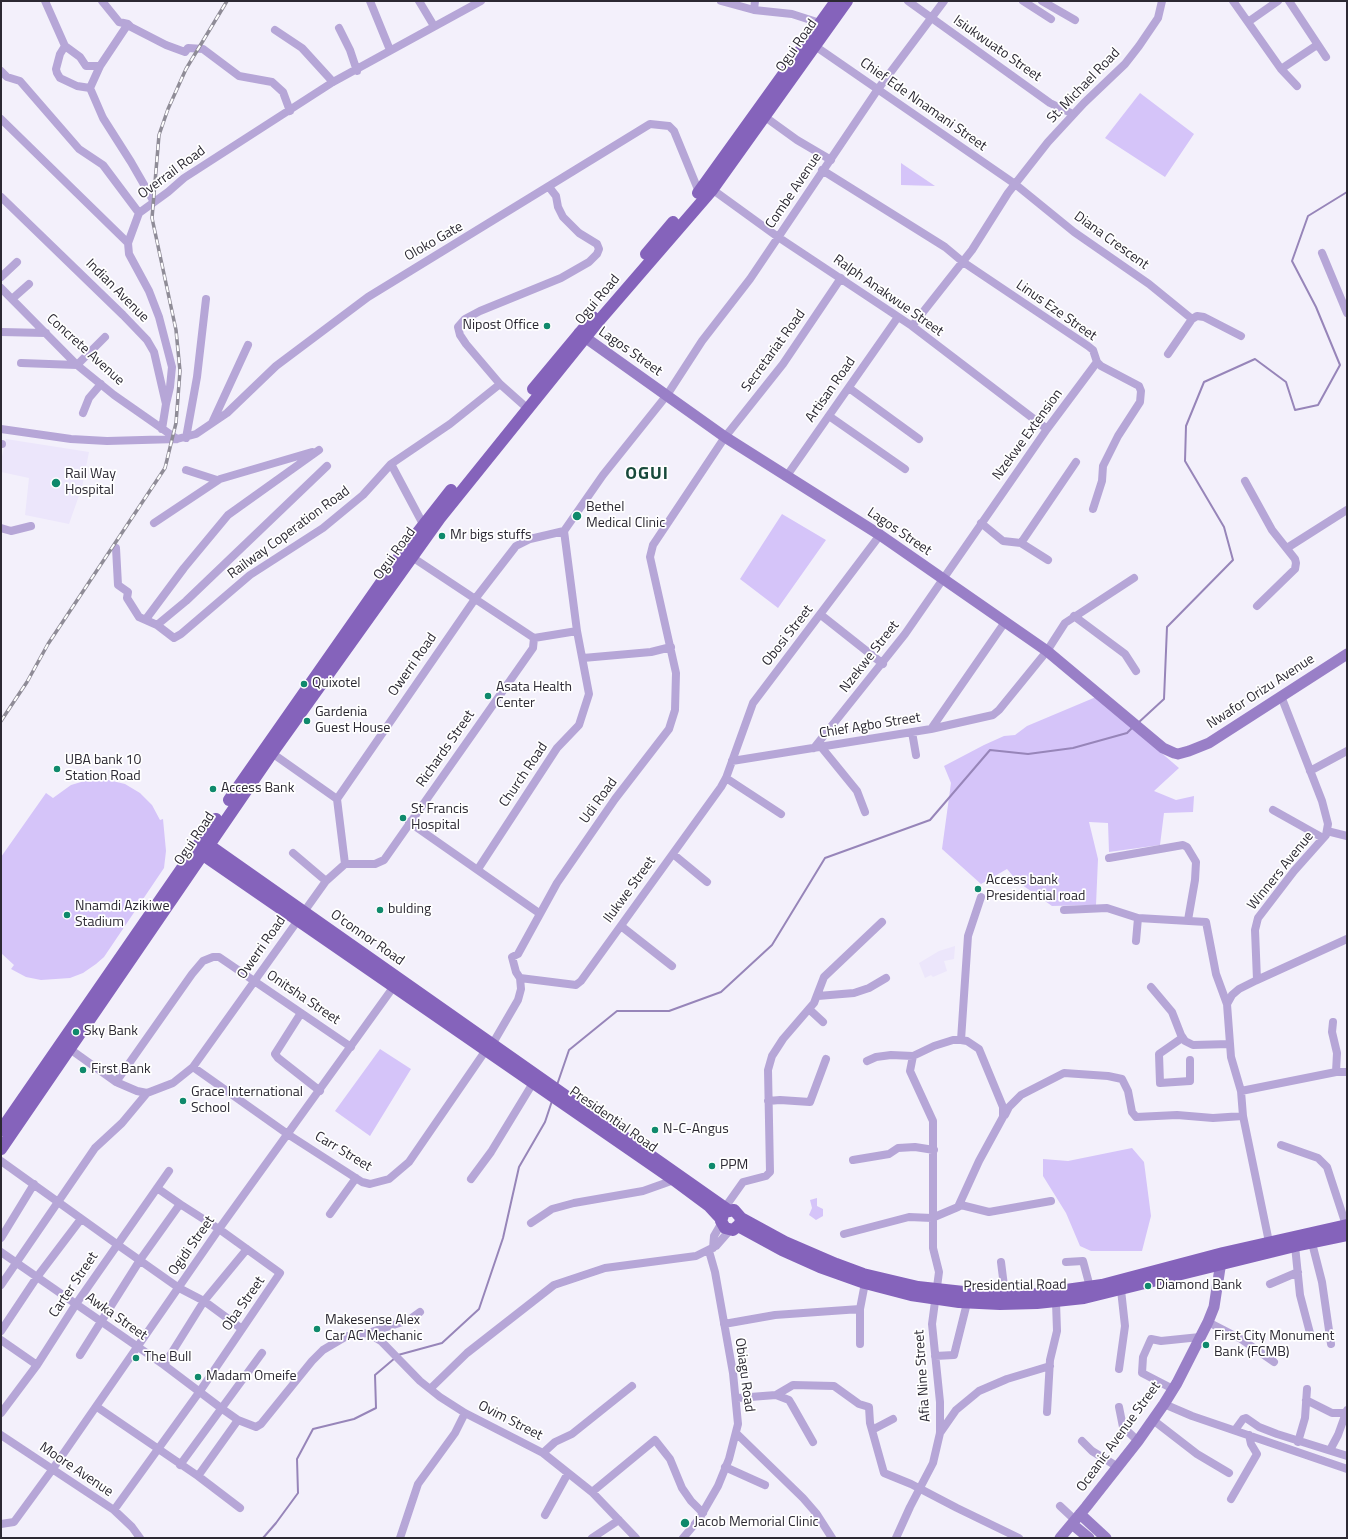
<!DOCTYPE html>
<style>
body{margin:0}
#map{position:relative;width:1348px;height:1539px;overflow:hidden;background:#f3f0fb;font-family:"Titillium Web",sans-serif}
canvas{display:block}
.frame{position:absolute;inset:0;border:2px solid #2c2933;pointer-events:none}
</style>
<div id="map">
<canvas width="1348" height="1539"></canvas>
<div class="frame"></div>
</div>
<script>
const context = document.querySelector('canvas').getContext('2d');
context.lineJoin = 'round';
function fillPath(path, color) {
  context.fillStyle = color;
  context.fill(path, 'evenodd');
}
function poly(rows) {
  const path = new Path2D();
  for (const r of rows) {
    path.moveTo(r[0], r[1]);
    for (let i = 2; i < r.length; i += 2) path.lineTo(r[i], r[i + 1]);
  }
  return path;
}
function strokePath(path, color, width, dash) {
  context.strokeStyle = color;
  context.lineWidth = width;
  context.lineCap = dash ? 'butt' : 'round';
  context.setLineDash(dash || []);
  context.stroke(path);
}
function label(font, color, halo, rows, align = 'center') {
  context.font = font + ' "Titillium Web",sans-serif';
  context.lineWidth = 3.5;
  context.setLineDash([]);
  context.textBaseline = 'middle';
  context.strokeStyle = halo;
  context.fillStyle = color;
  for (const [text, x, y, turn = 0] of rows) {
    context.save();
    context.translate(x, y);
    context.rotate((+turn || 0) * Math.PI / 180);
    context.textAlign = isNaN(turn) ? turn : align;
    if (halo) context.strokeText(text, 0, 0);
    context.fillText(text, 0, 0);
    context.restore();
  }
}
const built = poly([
 [6,439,89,452,82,487,69,524,25,515,29,478,1,472,1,461],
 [955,946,954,959,944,961,947,971,933,977,931,975,925,978,919,963,939,951]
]);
const green = poly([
 [1140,93,1194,134,1165,177,1105,138],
 [901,163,935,186,901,185],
 [782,514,826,540,778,608,740,579],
 [1096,697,1179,768,1154,791,1176,800,1194,796,1193,812,1164,813,1160,845,1109,852,1108,823,1089,822,1098,859,1096,905,1052,906,1018,882,1007,869,981,884,942,849,951,783,944,766,984,745,1004,736,1015,735,1027,726],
 [104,779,125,784,140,793,152,805,160,820,163,819,166,851,164,868,104,957,96,964,83,973,70,978,41,980,26,977,11,969,14,965,1,953,1,857,46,793,53,798,71,785,88,780],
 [380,1049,411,1069,370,1136,335,1111],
 [1132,1148,1144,1162,1151,1216,1142,1251,1091,1251,1080,1246,1066,1213,1043,1176,1043,1159,1068,1161],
 [817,1198,817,1206,823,1209,823,1216,816,1220,809,1215,812,1208,810,1200]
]);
const stream = poly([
 [1138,723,1164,699,1167,627,1233,560,1224,527,1185,461,1186,426,1204,382,1255,359,1286,382,1295,410,1318,405,1340,365,1316,307,1292,261,1308,216,1347,192],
 [557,1085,569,1050,617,1011,669,1011,721,992,772,945,825,858,930,820,990,750,1028,754,1073,748,1127,733,1133,727],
 [398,1355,442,1343,479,1309,503,1238,519,1167,545,1122,552,1101],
 [263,1538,276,1523,298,1493,297,1459,313,1429,354,1419,376,1408,375,1375,395,1358]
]);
const street = poly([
 [45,1,65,46,80,57,86,66,100,66],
 [102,1,119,22,128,24,131,27,166,45,185,52,188,48,203,49,239,76,272,82,283,92,290,111],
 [370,1,390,50],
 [419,1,434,26],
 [721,1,754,10,792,14,820,23],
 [908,1,1050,103,1073,114],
 [1023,1,1051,19],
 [1042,1,1075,20],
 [1233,1,1281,69,1297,86],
 [1289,1,1326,57],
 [754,10,755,1],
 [1248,22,1278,1],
 [128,24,100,66,90,88,103,118,131,162,154,202],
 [339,28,350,50,357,71],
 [275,30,302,48,333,82],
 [65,46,60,54,56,69,57,73,60,78,77,86,90,88],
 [815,46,1015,184,1074,232,1149,284,1192,319],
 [1281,69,1317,45],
 [1,71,7,77,20,81,79,149,103,165,139,213],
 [761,114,797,140,831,160],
 [1,119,128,243],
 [822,170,945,247,963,262,1088,346,1093,350,1097,362,1101,366,1139,386,1141,391,1140,402,1118,436,1103,466,1102,481,1093,509],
 [709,187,778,237,912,326,1047,429],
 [1,197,123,315,147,340,154,352,166,404,162,429],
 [1322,253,1347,313],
 [1,277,17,262],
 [1,288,77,365,114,395,177,439],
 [12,299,29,284],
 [912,326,972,250,1008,193,1048,142,1084,103,1125,64,1139,46,1158,18,1162,1],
 [1,332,46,333],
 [1168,354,1192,319,1197,316,1204,317,1241,336],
 [21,363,77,365,105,337],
 [849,388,919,439],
 [166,404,170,387,172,367,159,317,149,291,129,254,128,243,139,213,168,192,184,178,333,82,481,1],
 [527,408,500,384,466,344,460,335,458,327,465,319,480,311,561,278,589,262,597,254,599,249,597,244,579,233,563,217,558,207,556,196,549,187],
 [83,413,89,398,101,384],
 [829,416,905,469],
 [212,423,248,345],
 [1,429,71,439,107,441,177,439,196,434,227,413,276,366,368,297,650,124,669,126,674,131,699,192],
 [186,438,197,377,206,299],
 [1,444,2,444],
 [391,464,423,524],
 [186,470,217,480],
 [786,477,898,317],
 [1245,481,1272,530,1295,559,1296,563,1295,569,1257,606],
 [154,523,220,479,312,452],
 [981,523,1003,541,1021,543,1048,560],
 [1,528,11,531,31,526],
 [1021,543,1076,462],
 [116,548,118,585,128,592,127,598,139,617,157,625,174,638,181,634,250,575,323,528,363,495,391,464,450,424,500,384],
 [1287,548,1347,510],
 [409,555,534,638],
 [821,615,883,664],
 [1074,616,1125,654,1136,671],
 [146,619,184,568,228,515,319,450],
 [157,625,186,601,327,466],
 [534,638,577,631],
 [583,658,651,652,671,647],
 [931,729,993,715,999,710,1047,651,1065,623,1134,578],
 [912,732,916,755],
 [814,748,905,634,1047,429,1097,362],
 [822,748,857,791,865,812],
 [269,751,337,799],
 [732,761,931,729,1005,622],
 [1310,771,1347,751],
 [726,778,781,814],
 [1273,810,1323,838],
 [409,822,539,913],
 [1327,831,1347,836],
 [293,853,326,881],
 [673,854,707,882],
 [1109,858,1183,845,1187,847,1196,862,1195,880,1188,920],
 [345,864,337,799,475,599,516,546,530,539,564,531,603,475,667,395,702,341,750,279,878,89,944,1],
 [345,864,375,864,384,860,533,648,534,638],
 [478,869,557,748,579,725,589,694,577,631,564,531],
 [1064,910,1107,908,1138,918,1206,922,1216,974,1227,1004],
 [621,926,672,966],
 [1136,941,1138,918],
 [520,978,576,985,581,981,721,787,726,778,753,703,880,535],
 [1257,980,1347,939],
 [1151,987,1172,1012,1181,1035,1185,1041,1193,1045,1230,1044],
 [818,996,854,993,869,988,886,978],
 [810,1010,823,1022],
 [301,1013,275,1054,278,1058,320,1091],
 [1333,1022,1332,1032,1337,1053,1336,1072],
 [1182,1038,1159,1054,1160,1083,1190,1081,1190,1060],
 [67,1047,116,1082,137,1091,147,1093,173,1083,193,1067,326,881,345,864],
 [867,1061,876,1057,891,1055,913,1056,934,1046,953,1040,961,1040],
 [193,1067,289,1135,362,1182,370,1184,389,1179,409,1162,486,1050,493,1043,518,1000,521,989,520,978,516,972,512,957,518,954,557,883,615,799,669,729,675,710,676,673,650,557,653,545,725,437,783,364,841,278],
 [116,1082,192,974,203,961,213,957,219,957,351,1047],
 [1241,1091,1336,1072,1347,1072],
 [768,1101,780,1100,810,1102,826,1059],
 [1005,1115,1009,1107,1021,1095,1064,1073,1108,1076,1122,1079,1128,1091,1132,1112,1136,1117,1177,1115,1213,1118,1243,1116],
 [1281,1145,1318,1158,1327,1167,1346,1225],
 [853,1160,889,1154,898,1148,915,1147,934,1150],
 [1,1161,118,1245,179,1288,204,1301,242,1329],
 [471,1179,491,1152,533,1083],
 [157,1188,180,1204],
 [961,1205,989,1212,1051,1201],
 [726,1206,743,1182,766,1176,770,1172,768,1070,772,1056,783,1039,814,1003,824,977,882,922],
 [330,1214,356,1178],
 [531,1223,552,1209,574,1203,643,1191,674,1180],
 [844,1234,909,1217,932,1218,958,1207,979,1161,1003,1117,1003,1107,979,1049,967,1041,961,1040,968,936,981,897],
 [1,1238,34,1184],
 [1309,1240,1312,1243,1322,1282,1331,1344],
 [1269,1242,1243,1116,1241,1091,1231,1057,1227,1004,1232,995,1239,989,1257,980,1255,930,1258,918,1294,871,1326,835,1328,824,1322,801,1281,696],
 [1295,1246,1300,1295,1310,1333],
 [713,1248,714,1236,721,1224],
 [1,1252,164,1365,221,1408,238,1420,256,1427,261,1424,312,1361,323,1350,345,1337,357,1334,368,1333,409,1320,420,1312],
 [1001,1262,1005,1294],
 [1066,1262,1083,1261,1090,1287],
 [1270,1284,1298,1272],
 [1,1285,95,1148,122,1123,147,1093],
 [1208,1322,1241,1339,1274,1362],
 [724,1324,775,1315,860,1309],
 [1,1331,37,1277,81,1219],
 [368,1333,381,1341,420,1381,440,1397,465,1413,543,1453,592,1492,636,1538],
 [1,1340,37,1365],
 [860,1344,860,1309,865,1283],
 [935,1356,954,1355,967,1303],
 [164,1365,204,1301,247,1249],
 [1119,1369,1125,1326,1121,1290],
 [430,1389,467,1353,554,1285,605,1268,696,1256,716,1246,730,1230],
 [1173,1389,1142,1373,1143,1357,1151,1339,1161,1341,1200,1337],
 [776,1395,789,1400,792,1405,813,1442],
 [737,1398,776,1395,793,1385,834,1386,859,1404,869,1407,870,1423,884,1473,911,1484,957,1508,1019,1538],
 [1306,1400,1332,1413,1345,1413],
 [1164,1404,1192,1416,1347,1469],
 [97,1407,198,1476,240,1508],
 [1119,1407,1123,1427,1138,1441],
 [1047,1412,1050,1360,1057,1331,1056,1302],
 [1,1413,37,1365,76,1304,169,1171],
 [1153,1420,1197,1454,1229,1473],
 [872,1430,893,1419],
 [1235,1430,1243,1419,1246,1418,1259,1427,1277,1434,1347,1456],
 [736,1433,803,1498,816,1513,832,1538],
 [940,1433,956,1410,979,1391,1007,1379,1050,1366],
 [1,1435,114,1510,200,1391,280,1273,219,1229,180,1204,140,1260,80,1355],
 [1082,1441,1092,1451,1118,1467],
 [1298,1442,1305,1418,1307,1389],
 [1330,1450,1338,1435,1347,1410],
 [543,1453,555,1442,572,1434,632,1386],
 [180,1465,262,1353],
 [725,1467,765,1485],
 [198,1476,238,1420],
 [592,1492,655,1440,670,1459,682,1488,691,1501,703,1513],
 [1231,1499,1257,1454,1251,1444,1249,1435],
 [1060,1506,1075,1520],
 [114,1510,132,1527,140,1538],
 [545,1515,568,1473],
 [1,1524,14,1522,52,1470,219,1229,397,982],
 [400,1538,418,1484,455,1433,465,1413],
 [592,1538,619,1520],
 [683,1538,699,1519,718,1486,729,1459,738,1424,733,1373,715,1272,709,1251],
 [896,1538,910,1507,933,1463,940,1433,940,1402,932,1324,939,1272,933,1248,933,1121,910,1071,913,1056]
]);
const secondary = poly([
 [579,333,725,437,880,535,1047,651,1163,748,1174,753,1178,754,1189,751,1209,743,1347,654],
 [1080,1514,1106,1538],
 [1072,1524,1089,1538],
 [1060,1538,1086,1507,1138,1441,1164,1404,1177,1383,1208,1322,1214,1307,1222,1255]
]);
const primary = poly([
 [698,193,836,1],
 [646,254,673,222],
 [533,389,593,317],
 [229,800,404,550,451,490],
 [203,841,728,1210],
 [196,850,674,1180,709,1206,721,1219],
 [1,1130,216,819],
 [1,1149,272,753,440,518,597,323,712,190,847,1],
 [741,1218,740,1224,733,1230,725,1228,721,1221,724,1212,734,1210,741,1218,785,1242,836,1264,863,1274,918,1287,991,1295,1037,1294,1102,1285,1223,1253,1347,1225],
 [738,1226,782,1250,820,1267,865,1283,911,1295,959,1302,1000,1304,1037,1303,1084,1298,1295,1246,1347,1235]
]);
const rail = poly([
 [1,721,27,682,48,644,165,468,176,423,180,371,176,330,152,218,159,135,168,109,186,69,227,1]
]);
const markers = [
 [547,326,4,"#0f896c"],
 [56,483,5,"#0f896c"],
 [577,516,5,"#0f896c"],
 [442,536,4,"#0f896c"],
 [304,684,4,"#0f896c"],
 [488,696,4,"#0f896c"],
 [307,721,4,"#0f896c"],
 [57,769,4,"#0f896c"],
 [213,789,4,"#0f896c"],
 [403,818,4,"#0f896c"],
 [978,889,4,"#0f896c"],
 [380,910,4,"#0f896c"],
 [67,915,4,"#0f896c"],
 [76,1032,4,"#0f896c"],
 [83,1070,4,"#0f896c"],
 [183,1101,4,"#0f896c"],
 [655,1130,4,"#0f896c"],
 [712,1166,4,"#0f896c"],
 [1148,1286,4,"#0f896c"],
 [317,1329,4,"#0f896c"],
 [1206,1345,4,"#0f896c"],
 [136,1358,4,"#0f896c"],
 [198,1377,4,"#0f896c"],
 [685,1523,5,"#0f896c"]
];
const streetNames = [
 ["Ogui Road",797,46,-55],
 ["Isiukwuato Street",997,49,35],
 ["St. Michael Road",1084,86,-46],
 ["Chief Ede Nnamani Street",923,105,35],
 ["Overrail Road",172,173,-36],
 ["Combe Avenue",794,191,-56],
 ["Diana Crescent",1111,241,36],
 ["Oloko Gate",434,242,-30],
 ["Indian Avenue",117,291,45],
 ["Ralph Anakwue Street",888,296,35],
 ["Ogui Road",598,300,-50],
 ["Linus Eze Street",1056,311,35],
 ["Concrete Avenue",85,350,42],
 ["Secretariat Road",774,351,-54],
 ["Lagos Street",630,352,35],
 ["Artisan Road",831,390,-55],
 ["Nzekwe Extension",1028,435,-54],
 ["Lagos Street",899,532,34],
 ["Railway Coperation Road",289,533,-36],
 ["Ogui Road",395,554,-54],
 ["Obosi Street",788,636,-52],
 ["Nzekwe Street",870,657,-52],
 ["Owerri Road",413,665,-55],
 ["Nwafor Orizu Avenue",1261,692,-33],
 ["Chief Agbo Street",870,726,-9],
 ["Richards Street",446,749,-55],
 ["Church Road",524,775,-56],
 ["Udi Road",599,801,-54],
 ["Ogui Road",195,839,-56],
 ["Winners Avenue",1281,871,-51],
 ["Ilukwe Street",630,890,-54],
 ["O'connor Road",367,938,35],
 ["Owerri Road",262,948,-55],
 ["Onitsha Street",303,998,34],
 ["Presidential Road",613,1120,35],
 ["Carr Street",343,1152,31],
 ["Ogidi Street",192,1246,-55],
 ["Carter Street",74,1285,-56],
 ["Presidential Road",1015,1286,-1],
 ["Oba Street",244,1304,-55],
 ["Awka Street",116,1317,35],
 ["Obiagu Road",744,1375,82],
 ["Afia Nine Street",923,1376,-94],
 ["Ovim Street",510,1421,27],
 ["Oceanic Avenue Street",1119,1437,-54],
 ["Moore Avenue",76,1470,34]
];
const poiNames = [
 ["Nipost Office",539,326,"right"],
 ["Rail Way",65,475],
 ["Hospital",65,491],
 ["Bethel",586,508],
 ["Medical Clinic",586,524],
 ["Mr bigs stuffs",450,536],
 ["Quixotel",312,684],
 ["Asata Health",496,688],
 ["Center",496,704],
 ["Gardenia",315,713],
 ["Guest House",315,729],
 ["UBA bank 10",65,761],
 ["Station Road",65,777],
 ["Access Bank",221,789],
 ["St Francis",411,810],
 ["Hospital",411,826],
 ["Access bank",986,881],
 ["Presidential road",986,897],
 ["Nnamdi Azikiwe",75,907],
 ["Stadium",75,923],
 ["bulding",388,910],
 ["Sky Bank",84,1032],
 ["First Bank",91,1070],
 ["Grace International",191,1093],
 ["School",191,1109],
 ["N-C-Angus",663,1130],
 ["PPM",720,1166],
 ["Diamond Bank",1156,1286],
 ["Makesense Alex",325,1321],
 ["Car AC Mechanic",325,1337],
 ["First City Monument",1214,1337],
 ["Bank (FCMB)",1214,1353],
 ["The Bull",144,1358],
 ["Madam Omeife",206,1377],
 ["Jacob Memorial Clinic",694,1523]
];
const districtNames = [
 ["OGUI",647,475]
];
fillPath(built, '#ece6fb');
fillPath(green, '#d5c4f9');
strokePath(stream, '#9785b9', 2);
strokePath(street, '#b6a6d7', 8);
strokePath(secondary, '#997fc7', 11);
strokePath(primary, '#8563bb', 12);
strokePath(rail, '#8f8c97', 3.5);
strokePath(rail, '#fff', 2, [6]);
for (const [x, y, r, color] of markers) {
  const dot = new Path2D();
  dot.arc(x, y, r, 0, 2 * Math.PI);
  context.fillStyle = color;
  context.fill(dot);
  strokePath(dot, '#fff', 1.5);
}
label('14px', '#2c2933', '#fff', streetNames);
label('14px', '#2c2933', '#fff', poiNames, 'left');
context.letterSpacing = '1px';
label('bold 18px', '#184a3b', '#fff', districtNames);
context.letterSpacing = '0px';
</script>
